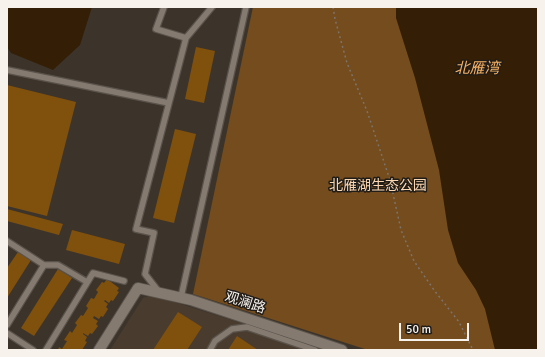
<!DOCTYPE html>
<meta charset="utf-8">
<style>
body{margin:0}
#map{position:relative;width:545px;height:357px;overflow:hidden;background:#3c342b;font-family:Signika,sans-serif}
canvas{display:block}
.frame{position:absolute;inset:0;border:8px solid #f8f2ec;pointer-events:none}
.scale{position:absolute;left:399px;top:323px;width:70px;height:18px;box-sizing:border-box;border:2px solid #f8f2ec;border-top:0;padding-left:5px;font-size:12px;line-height:14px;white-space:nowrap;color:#f8f2ec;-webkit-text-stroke:3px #201c18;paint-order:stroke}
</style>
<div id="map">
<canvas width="545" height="357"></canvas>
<div class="frame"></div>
<div class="scale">50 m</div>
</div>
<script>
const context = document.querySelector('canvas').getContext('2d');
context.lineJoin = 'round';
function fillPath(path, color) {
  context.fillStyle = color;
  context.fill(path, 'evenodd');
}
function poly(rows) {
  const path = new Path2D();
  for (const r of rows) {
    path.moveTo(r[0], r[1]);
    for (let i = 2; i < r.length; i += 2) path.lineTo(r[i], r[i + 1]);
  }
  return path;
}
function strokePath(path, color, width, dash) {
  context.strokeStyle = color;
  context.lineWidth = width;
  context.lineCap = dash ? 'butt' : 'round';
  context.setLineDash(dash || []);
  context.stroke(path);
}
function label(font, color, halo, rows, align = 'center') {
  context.font = font + ' Signika,"Noto Sans SC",sans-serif';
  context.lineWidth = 3;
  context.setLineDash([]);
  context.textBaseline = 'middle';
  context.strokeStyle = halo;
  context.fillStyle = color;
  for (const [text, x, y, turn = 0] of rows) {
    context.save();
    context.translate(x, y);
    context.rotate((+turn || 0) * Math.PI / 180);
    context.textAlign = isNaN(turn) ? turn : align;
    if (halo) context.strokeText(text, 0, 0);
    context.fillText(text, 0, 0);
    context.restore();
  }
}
const built = poly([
 [152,295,326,350,110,350,143,298]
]);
const green = poly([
 [253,7,538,7,538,350,368,350,193,294]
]);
const water = poly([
 [7,7,92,7,80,45,53,70,11,53,7,47],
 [396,7,538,7,538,350,495,350,485,309,476,290,458,263,448,230,439,170,415,78,396,18]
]);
const building = poly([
 [196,47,215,51,204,103,185,99],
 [7,85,76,102,47,216,7,206],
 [175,129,196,134,174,223,153,218],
 [7,209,63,224,59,235,7,221],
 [72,230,125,244,119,264,66,250],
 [18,252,31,260,7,298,7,268],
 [58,269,72,278,34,336,21,328],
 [107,279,119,288,117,291,119,292,113,301,111,300,109,303,105,300,104,301,108,304,106,307,108,309,103,317,101,316,99,319,94,316,93,318,98,321,96,324,98,326,92,334,90,333,88,336,83,333,83,334,87,337,85,341,87,342,82,350,58,350,59,347,62,349,67,341,64,340,70,331,72,333,77,325,75,323,81,315,83,316,88,308,86,306,91,298,94,299,98,292,96,290,102,282,104,283],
 [178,312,202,327,187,350,153,350],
 [237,336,258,350,228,350]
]);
const path = poly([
 [333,7,335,19,347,63,367,111,390,180,401,230,414,261,434,290,459,322,473,350]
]);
const lane = poly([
 [164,7,156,29,186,38],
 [7,70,169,103],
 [7,241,44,265],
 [159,292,145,274,154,233,136,229,186,38,212,7],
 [181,297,246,7],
 [7,325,44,265,58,265,87,282],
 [7,333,33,350],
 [46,350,93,273,124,281],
 [210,350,215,341,232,329,247,327,315,350]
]);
const secondary = poly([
 [99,350,138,288,191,300,342,350]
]);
const parkNames = [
 ["北雁湖生态公园",378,186]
];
const streetNames = [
 ["观澜路",245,303,18]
];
const waterNames = [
 ["北雁湾",477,69]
];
fillPath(built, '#493c2e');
fillPath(green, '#744c1e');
fillPath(water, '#341f06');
fillPath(building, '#80500d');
strokePath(lane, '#5a534b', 8);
strokePath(secondary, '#5a534b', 12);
strokePath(path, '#7c746c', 1.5, [2, 3]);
strokePath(lane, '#847a70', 5.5);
strokePath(secondary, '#847a70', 10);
label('14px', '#fad7b3', '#201c18', parkNames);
label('14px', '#f8f2ec', '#201c18', streetNames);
label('italic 15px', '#f6b265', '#201c18', waterNames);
</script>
